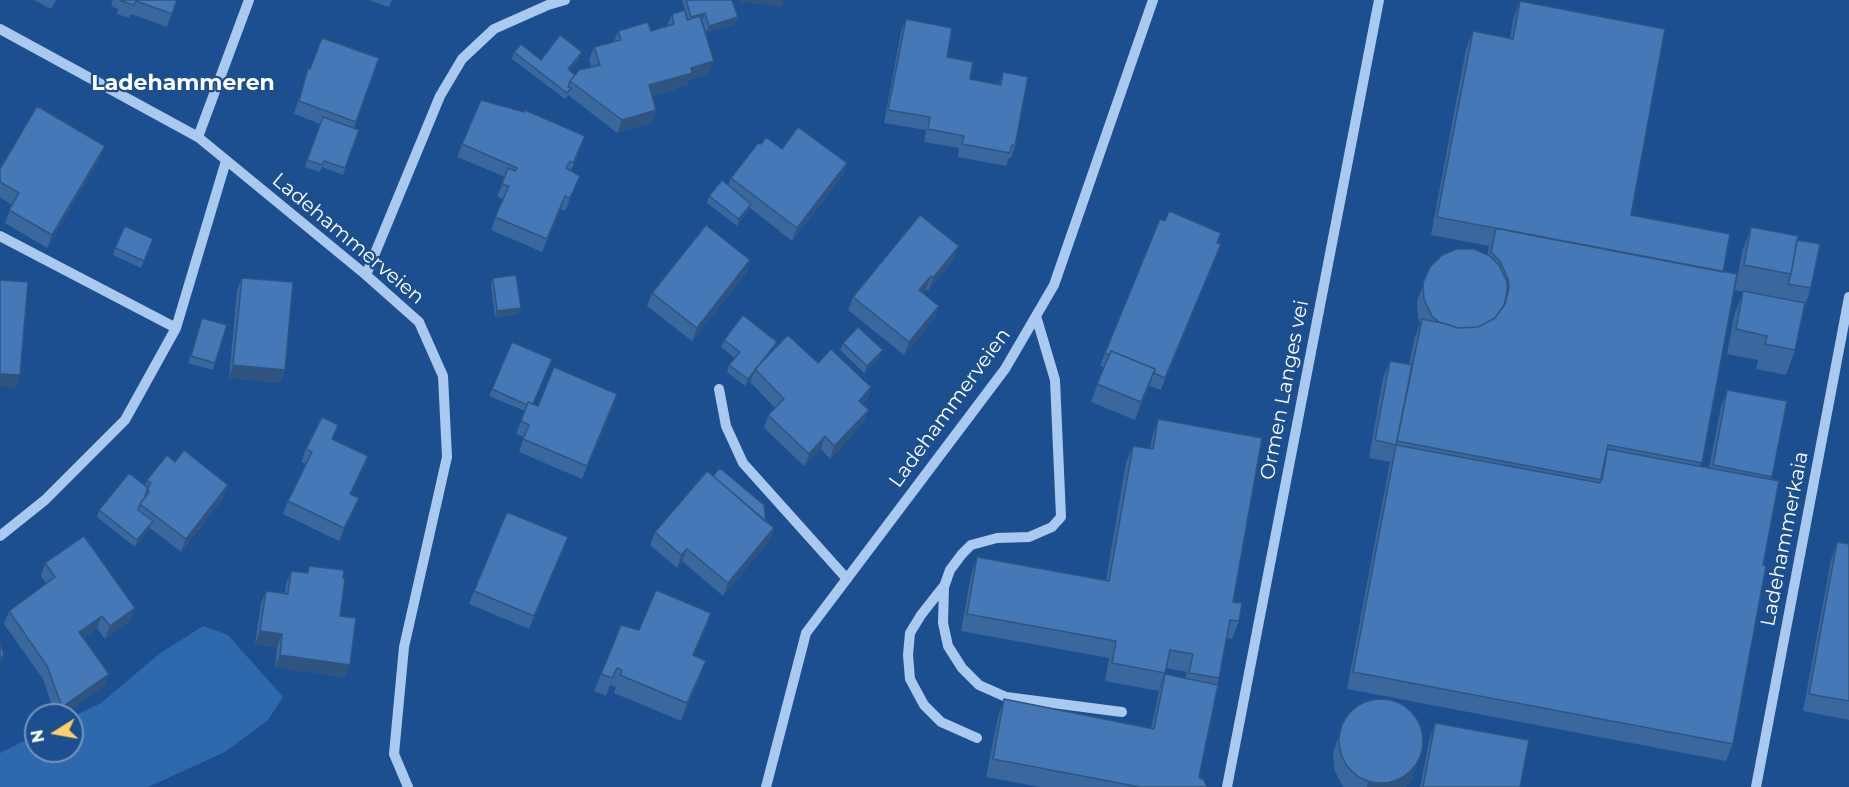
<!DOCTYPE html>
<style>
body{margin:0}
#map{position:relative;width:1849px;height:787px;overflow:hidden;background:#1b4f8f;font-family:Montserrat,sans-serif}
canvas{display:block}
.north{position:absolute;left:24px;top:703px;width:60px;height:60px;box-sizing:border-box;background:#1b4f8f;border:2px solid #7695bc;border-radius:50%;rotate:259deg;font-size:16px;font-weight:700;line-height:24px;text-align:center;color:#fff}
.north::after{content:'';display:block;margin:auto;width:21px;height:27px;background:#ffd166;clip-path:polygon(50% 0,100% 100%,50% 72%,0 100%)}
</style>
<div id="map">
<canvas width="1849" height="787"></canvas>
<div class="north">N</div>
</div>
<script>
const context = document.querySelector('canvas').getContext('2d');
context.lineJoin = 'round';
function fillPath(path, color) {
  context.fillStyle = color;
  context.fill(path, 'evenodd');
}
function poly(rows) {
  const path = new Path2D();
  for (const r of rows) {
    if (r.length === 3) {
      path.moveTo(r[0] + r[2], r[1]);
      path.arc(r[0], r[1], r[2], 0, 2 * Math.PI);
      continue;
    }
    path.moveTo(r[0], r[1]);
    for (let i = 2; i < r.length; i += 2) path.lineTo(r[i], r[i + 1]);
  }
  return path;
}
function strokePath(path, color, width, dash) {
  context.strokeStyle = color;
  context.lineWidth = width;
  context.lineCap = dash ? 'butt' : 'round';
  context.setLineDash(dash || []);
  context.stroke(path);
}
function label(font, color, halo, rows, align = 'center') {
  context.font = font + ' Montserrat,sans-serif';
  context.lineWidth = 4.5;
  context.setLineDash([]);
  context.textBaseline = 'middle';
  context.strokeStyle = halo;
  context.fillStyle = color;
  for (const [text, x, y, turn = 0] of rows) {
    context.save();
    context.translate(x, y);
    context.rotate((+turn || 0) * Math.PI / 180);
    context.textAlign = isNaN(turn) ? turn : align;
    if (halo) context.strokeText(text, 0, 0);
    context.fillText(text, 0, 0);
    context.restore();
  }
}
const green = poly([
 [203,626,228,635,283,697,268,720,225,752,148,787,0,787,0,753,36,735,36,751,72,751,72,717,101,703,159,654]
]);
const minor = poly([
 [0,29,198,137,366,275,419,322,443,376,447,457,404,647,394,754,408,787],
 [198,137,249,0],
 [0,236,176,328],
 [366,275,440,96,462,59,494,29,548,5,565,0],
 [1036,316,1055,380,1061,517,1052,527,1029,537,997,538,971,545,962,554,950,570,944,587,943,623,948,646,962,668,979,685,1006,697,1122,712],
 [719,389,726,426,743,463,847,579],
 [0,536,45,500,125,420,176,328,226,161],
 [943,587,921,615,910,633,908,655,910,679,924,705,941,722,977,738],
 [766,787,806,633,1005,369,1054,285,1153,0],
 [1227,787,1379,0],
 [1756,787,1849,297]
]);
const wall = poly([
 [34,0,56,0,51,9],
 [113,0,177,0,167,27,131,14,129,18,117,14,118,9,111,6],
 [368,0,392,0,389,7],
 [682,0,732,0,735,24,706,32,702,20,701,20,709,74,689,80,687,85,652,96,656,110,652,123,617,133,568,95,565,99,512,59,514,52,541,60,579,59,570,71,575,75,591,67,589,60,594,47,614,42,618,31,651,31,667,26,672,14,688,20],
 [1520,1,1631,215,1723,272,1702,463,1700,466,1709,468,1721,407,1727,390,1772,477,1763,565,1733,744,1726,761,1347,689,1390,462,1369,458,1383,378,1390,361,1409,365,1414,340,1420,323,1418,318,1417,301,1430,267,1487,255,1489,246,1431,235,1466,49,1473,31,1510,39,1513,19],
 [906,19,970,79,999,85,1003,72,1015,146,1011,158,1009,158,1006,166,958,157,959,148,924,142,926,130,884,123,901,32],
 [379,58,354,128,359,130,343,175,322,167,320,172,305,167,320,124,294,114,308,68,310,69],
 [462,144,580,149,571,171,580,176,575,188,565,211,561,209,542,252,491,230,503,199,497,196,505,177,457,157],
 [761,144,847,163,842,176,792,241,750,208,737,226,707,203,709,196,728,186,731,178],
 [105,146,100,158,47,248,5,223,12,205,0,197,0,169],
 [1751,227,1797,240,1811,288,1805,306,1795,350,1786,375,1756,369,1758,360,1727,354,1734,315,1743,292,1735,290,1742,252],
 [153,239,141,268,113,255,115,248],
 [1218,243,1221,244,1216,257,1161,390,1149,386,1135,420,1091,402,1104,367,1100,366,1105,353],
 [954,259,928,291,926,289,923,293,939,306,934,319,904,355,848,310,853,297],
 [750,260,746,273,692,341,647,306,652,293],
 [242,278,285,370,280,383,229,378,237,290],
 [493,278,518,314,495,318,491,285],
 [202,318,215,363,213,370,188,363],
 [724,340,777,342,775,348,818,363,871,387,867,400,863,404,864,422,830,459,821,449,804,466,764,428,768,415,775,408,750,382,752,378,745,386,727,372,729,365,735,358,721,347],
 [843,343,880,357,864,373,840,350],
 [492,389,538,406,613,407,582,479,519,452,524,437,516,434,525,411,489,396],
 [1158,419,1233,602,1239,621,1232,639,1226,638,1219,678,1217,685,1199,777,1207,787,1040,787,986,777,998,717,1004,699,1151,728,1159,692,1165,674,1185,678,1187,672,1166,668,1159,691,1105,681,1109,658,961,631,971,575,977,557,1106,580,1126,463,1133,446,1150,448,1152,437],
 [333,439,368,456,363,469,351,494,359,498,354,511,339,541,283,514,288,501,306,464,301,462,306,449],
 [175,462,224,497,181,552,150,528,135,547,97,517,99,510,145,486,147,480],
 [766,522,774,528,769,541,723,596,682,561,677,568,650,545,655,532],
 [1837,542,1849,544,1849,720,1803,711,1831,560],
 [563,550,529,629,469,604,474,591],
 [45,563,135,608,130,621,105,639,97,628,84,638,104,686,64,715,55,715,43,679,4,624,9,611,46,584,41,576],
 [309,566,343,578,340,616,345,678,275,667,277,647,255,644,261,603,266,591,285,593,286,584,291,571,307,573],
 [711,613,694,656,706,661,699,678,681,721,614,693,616,687,610,685,606,696,594,691,601,674,639,630],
 [1345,719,1416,769,1409,784,1405,787,1344,787,1342,785,1334,769,1333,752],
 [1435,723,1520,787,1420,787,1429,741]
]);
const shadedWall = poly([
 [741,0,786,0,781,7,740,2],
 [705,13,702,20,689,24,691,17],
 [738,17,735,24,706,32,709,26],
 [582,52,579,59,566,76,568,69],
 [714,61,709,74,689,80,687,85,644,98,649,85,691,68],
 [656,110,652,123,617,133,622,120],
 [105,146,100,158,47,248,52,235],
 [847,163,842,176,792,241,797,228],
 [580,176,575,188,565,211,570,198],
 [565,196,561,209,542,252,547,239],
 [751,204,749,210,737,226,739,219],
 [1221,244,1216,257,1161,390,1165,378],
 [959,246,954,259,928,291,933,278],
 [750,260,746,273,692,341,697,328],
 [931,276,926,289,914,303,919,290],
 [939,306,934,319,904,355,909,342],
 [521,308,518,314,495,318,497,311],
 [777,342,775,348,755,370],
 [883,350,880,357,864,373,867,366],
 [233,365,285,370,280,383,229,378],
 [1155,369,1149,387,1135,420,1141,402],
 [755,371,752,378,745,386,748,379],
 [0,374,20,375,15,388,0,387],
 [871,387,867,400,854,414,859,401],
 [617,394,613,407,582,479,587,466],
 [869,410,864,422,830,459,834,446],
 [825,436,821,449,804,466,809,454],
 [368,456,363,469,345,507,350,494],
 [228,485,224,497,181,552,186,539],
 [359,498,354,511,339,541,344,528],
 [153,521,150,528,135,547,137,540],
 [774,528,769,541,723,596,728,583],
 [568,537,563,550,529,629,534,616],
 [687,549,682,561,677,568,681,555],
 [135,608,130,621,105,639,110,626],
 [711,613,705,631,687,673,693,655],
 [102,616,97,628,74,645,79,632],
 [260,631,282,634,277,647,255,644],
 [4,655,2,662,0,663,0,657],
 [280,655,350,665,345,678,275,667],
 [706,661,699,678,681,721,687,703],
 [109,674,104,686,64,715,59,715,62,707],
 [1422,751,1416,769,1409,784,1405,787,1367,787,1369,781]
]);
const building = poly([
 [122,0,177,0,172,14,136,1,134,5,121,1,122,0],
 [686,0,732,0,738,17,709,26,705,13,691,17,686,0],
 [1520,1,1665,29,1631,215,1730,234,1723,272,1437,217,1473,31,1513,39,1520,1],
 [685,10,687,20,700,16,714,61,691,68,692,73,649,85,656,110,622,120,570,81,579,70,600,65,594,47,621,40,618,31,648,22,651,31,674,24,672,14,685,10],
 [906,19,952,28,947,57,973,62,970,79,1001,85,1003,72,1028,77,1015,146,1012,145,1010,153,962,144,964,136,928,129,930,117,888,110,906,19],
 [560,35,582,52,568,69,575,75,570,81,568,87,571,88,567,93,514,52,521,44,541,60,560,35],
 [322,38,379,58,356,122,299,101,308,68,310,69,322,38],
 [481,100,524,112,525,110,585,136,573,163,570,161,566,168,580,176,570,198,565,196,547,239,495,217,509,186,502,184,508,168,515,171,517,168,462,144,481,100],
 [37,106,105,146,52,235,9,210,19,193,0,182,0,169,37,106],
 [323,117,359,130,345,168,324,161,322,165,307,160,323,117],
 [798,127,847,163,797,228,731,178,758,143,761,144,766,137,782,149,798,127],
 [722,180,751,204,739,219,709,196,722,180],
 [1169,211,1221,233,1217,243,1221,244,1165,378,1154,373,1155,369,1111,351,1109,355,1105,353,1160,219,1165,221,1169,211],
 [920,215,959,246,933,278,931,276,919,290,939,306,909,342,853,297,920,215],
 [706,225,750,260,697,328,652,293,706,225],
 [125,226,153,239,144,261,115,248,125,226],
 [1751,227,1798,236,1791,274,1744,265,1751,227],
 [1496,228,1737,274,1702,463,1608,445,1602,480,1397,441,1422,319,1446,324,1458,328,1478,327,1495,318,1505,304,1509,288,1508,279,1500,261,1491,252,1496,228],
 [1797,240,1820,244,1811,288,1788,284,1791,274,1797,240],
 [1457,249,1474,249,1490,256,1499,265,1507,282,1507,292,1504,305,1495,318,1478,327,1458,328,1439,322,1432,316,1424,300,1423,283,1430,267,1442,255,1457,249],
 [516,275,521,308,497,311,493,278,516,275],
 [242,278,293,282,285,370,233,365,242,278],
 [0,280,28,282,20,375,0,374,0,280],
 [1743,291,1805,303,1795,350,1765,344,1767,336,1736,329,1743,291],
 [743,315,777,342,748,379,729,365,740,352,724,340,743,315],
 [202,318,227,325,215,363,191,356,202,318],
 [858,327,883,350,867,366,843,343,858,327],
 [788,335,818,363,831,349,871,387,859,401,869,410,834,446,825,436,809,454,768,415,784,399,755,369,788,335],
 [512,342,552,359,533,404,528,402,527,405,492,389,512,342],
 [1111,351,1155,369,1141,402,1097,384,1111,351],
 [1390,361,1412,365,1396,445,1375,440,1390,361],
 [554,367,617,394,587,466,523,439,529,425,521,421,528,402,538,406,554,367],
 [1727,390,1787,401,1772,477,1713,465,1727,390],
 [322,417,338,425,332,439,368,456,350,494,359,498,344,528,288,501,312,452,306,449,322,417],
 [1158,419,1262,438,1233,602,1242,603,1239,621,1230,620,1219,678,1189,673,1193,654,1170,650,1165,673,1112,663,1116,641,967,614,977,557,1109,581,1133,446,1153,449,1158,419],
 [1396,445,1600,483,1607,449,1779,481,1763,565,1766,566,1733,744,1353,672,1396,445],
 [184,450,228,485,186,539,140,504,149,492,147,489,151,483,147,480,167,455,175,462,184,450],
 [720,468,764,505,766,522,713,476,720,468],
 [707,471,774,528,728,583,687,549,681,555,655,532,707,471],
 [129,473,148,488,145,495,146,496,140,504,138,510,153,521,137,540,99,510,129,473],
 [507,512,568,537,534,616,474,591,507,512],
 [84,536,135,608,110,626,102,616,79,632,109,674,62,707,47,666,9,611,55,577,45,563,84,536],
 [1837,542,1849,544,1849,701,1809,694,1837,542],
 [309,566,344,570,343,578,345,579,340,616,356,618,350,665,280,655,282,634,260,631,266,591,288,594,291,571,308,573,309,566],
 [656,590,711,613,693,655,706,661,687,703,620,675,622,670,617,668,612,678,601,674,621,625,639,630,656,590],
 [0,644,4,655,0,657,0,644],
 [1165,674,1218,685,1199,777,1204,780,1207,787,1140,787,993,759,1004,699,1154,729,1165,674],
 [1381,741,42],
 [1435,723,1529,740,1520,787,1423,787,1435,723]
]);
const streetNames = [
 ["Ladehammerveien",348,239,40],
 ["Ormen Langes vei",1285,390,-79],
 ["Ladehammerveien",950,408,-54],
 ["Ladehammerkaia",1785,539,-79]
];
const quarterNames = [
 ["Ladehammeren",183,84]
];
fillPath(green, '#2e69ad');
strokePath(minor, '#a9c9ee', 10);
fillPath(wall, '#3a679d');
fillPath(shadedWall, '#305480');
fillPath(building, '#4478b7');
strokePath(building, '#305480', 1.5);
label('20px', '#fff', '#1b4f8f', streetNames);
label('bold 22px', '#fff', '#1b4f8f', quarterNames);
</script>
